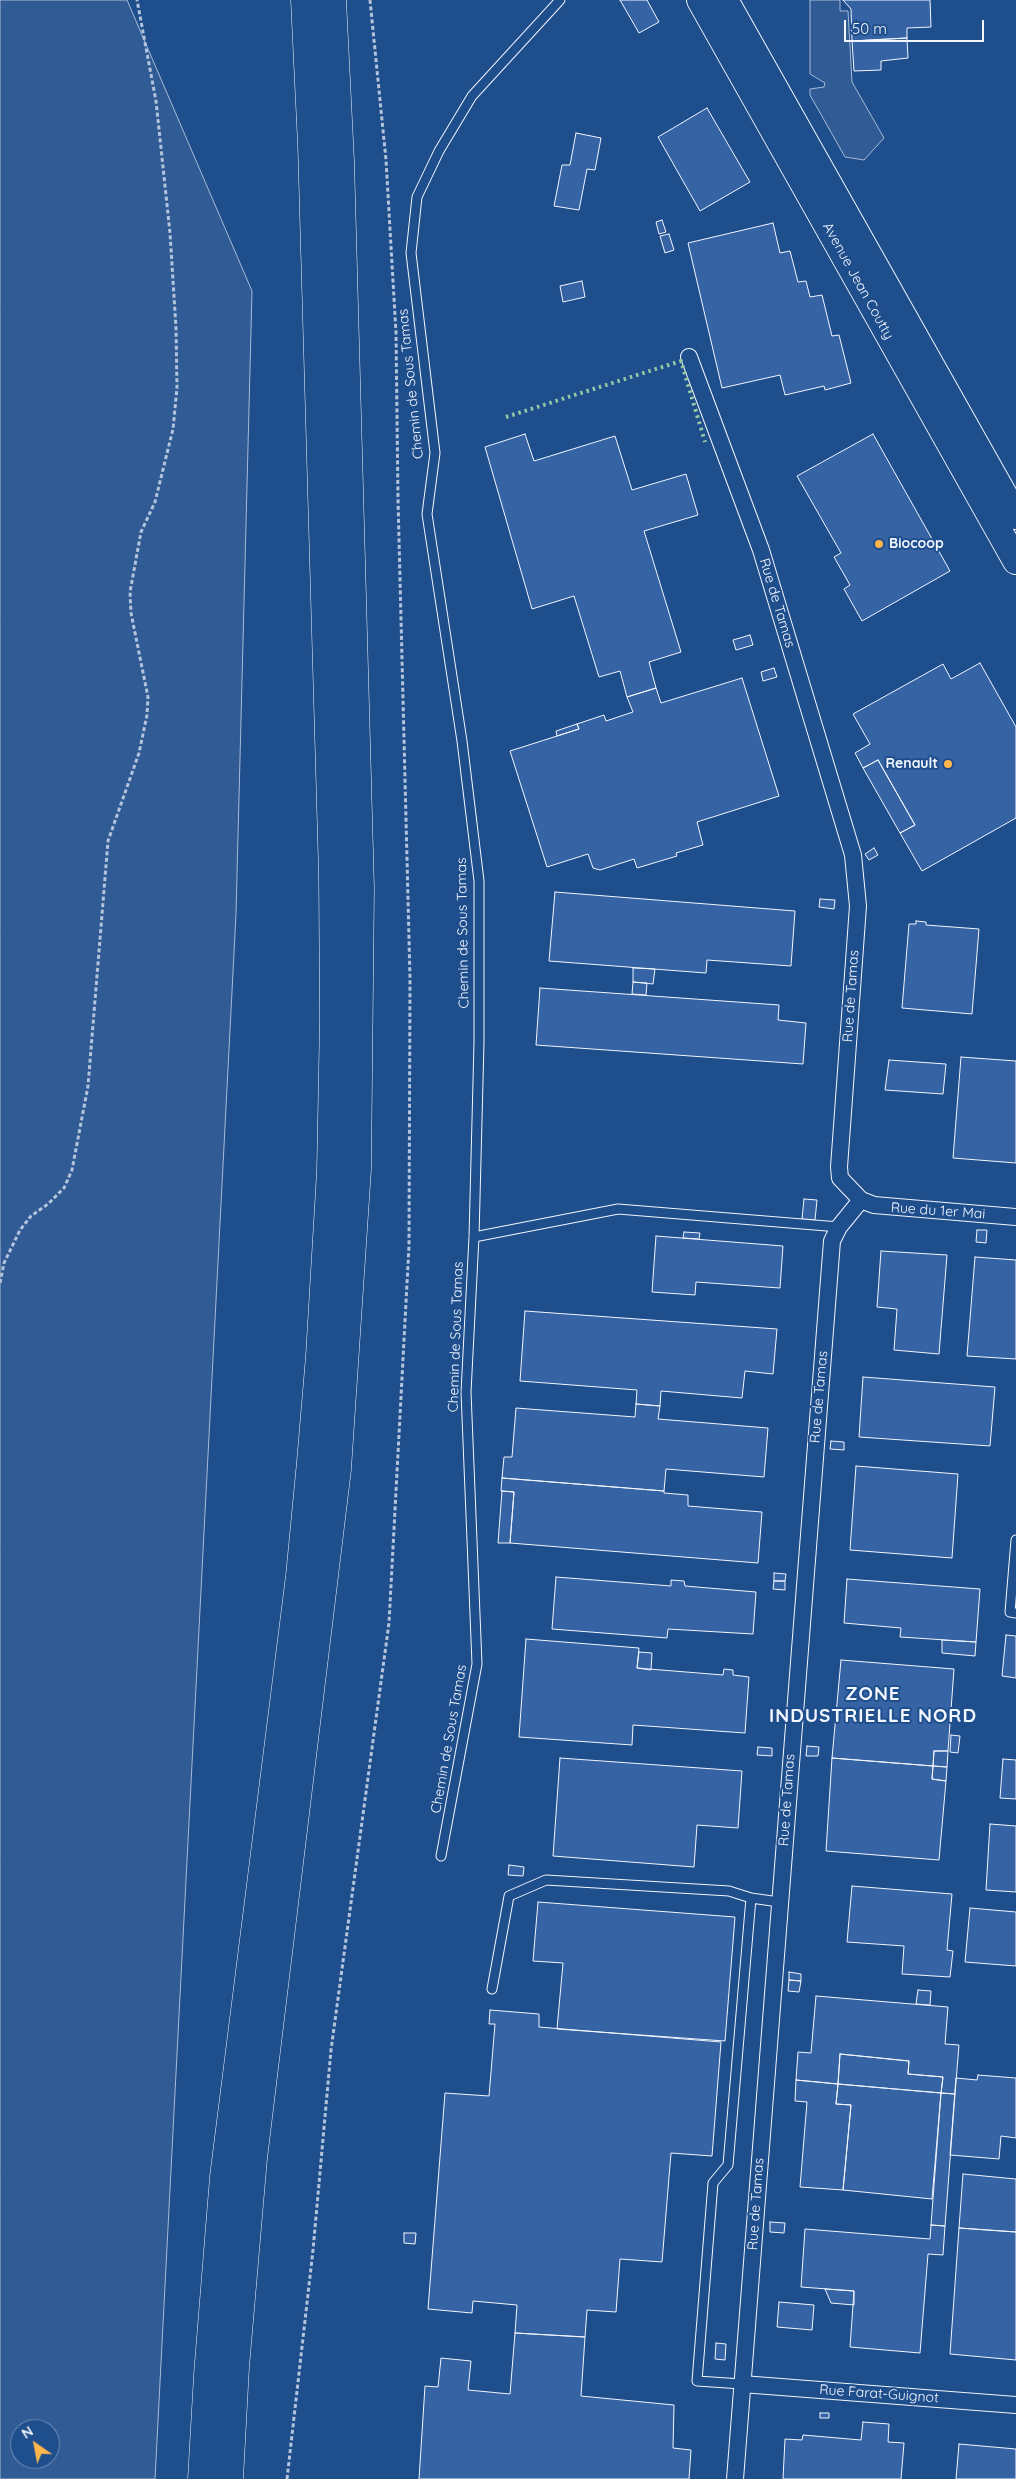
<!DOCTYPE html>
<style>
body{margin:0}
#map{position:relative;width:1016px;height:2479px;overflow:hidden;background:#1f4e8c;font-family:Quicksand,sans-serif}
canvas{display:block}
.north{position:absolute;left:10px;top:2419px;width:50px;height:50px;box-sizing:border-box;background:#1f4e8c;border:1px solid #7391ba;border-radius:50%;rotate:327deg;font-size:14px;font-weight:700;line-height:20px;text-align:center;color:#f2f6ff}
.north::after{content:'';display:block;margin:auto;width:18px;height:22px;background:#ffb74d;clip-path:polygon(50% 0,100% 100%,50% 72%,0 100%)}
.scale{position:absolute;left:844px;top:20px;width:140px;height:22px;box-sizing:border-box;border:2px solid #f2f6ff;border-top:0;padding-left:6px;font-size:15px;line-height:18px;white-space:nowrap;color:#f2f6ff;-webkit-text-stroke:4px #1f4e8c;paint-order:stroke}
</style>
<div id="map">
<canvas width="1016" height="2479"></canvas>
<div class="north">N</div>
<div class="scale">50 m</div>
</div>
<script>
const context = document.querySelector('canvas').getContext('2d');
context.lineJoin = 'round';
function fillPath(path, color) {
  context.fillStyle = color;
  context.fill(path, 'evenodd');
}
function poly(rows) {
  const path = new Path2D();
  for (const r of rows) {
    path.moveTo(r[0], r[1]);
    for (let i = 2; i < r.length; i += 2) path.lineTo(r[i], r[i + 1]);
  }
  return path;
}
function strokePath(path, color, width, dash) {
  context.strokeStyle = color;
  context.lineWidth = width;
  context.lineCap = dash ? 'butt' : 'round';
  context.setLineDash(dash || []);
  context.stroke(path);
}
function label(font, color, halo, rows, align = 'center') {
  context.font = font + ' Quicksand,sans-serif';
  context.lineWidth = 4;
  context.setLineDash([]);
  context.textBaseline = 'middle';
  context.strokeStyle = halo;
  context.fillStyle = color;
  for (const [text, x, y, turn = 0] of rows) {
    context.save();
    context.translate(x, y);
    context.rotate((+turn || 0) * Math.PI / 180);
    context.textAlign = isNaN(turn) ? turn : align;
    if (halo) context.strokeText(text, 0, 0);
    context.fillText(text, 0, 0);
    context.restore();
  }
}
const built = poly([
 [0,0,127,0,252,291,236,914,155,2479,0,2479,0,0],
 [20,2429,50,2429,50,2459,20,2459,20,2429],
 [810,0,840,0,840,11,848,11,852,82,884,138,864,160,845,157,810,95,810,89,824,87,825,83,810,74,810,0]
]);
const building = poly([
 [620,0,647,0,659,22,639,33,620,0],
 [843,0,930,0,931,27,907,28,907,38,852,41,851,9,843,0],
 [907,38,908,58,881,61,881,70,854,71,852,41,907,38],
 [707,108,750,182,700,211,658,137,707,108],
 [576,133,601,138,595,170,587,169,579,210,554,206,562,165,570,165,576,133],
 [662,220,666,232,659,234,656,222,662,220],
 [773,223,780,253,790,251,798,282,806,281,810,297,822,295,832,336,839,335,851,383,825,390,824,386,785,395,780,375,722,388,688,243,773,223],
 [669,234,674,250,665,253,660,236,669,234],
 [582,281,585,297,563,302,560,286,582,281],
 [525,434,534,461,615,436,632,490,686,474,698,515,644,531,681,652,649,662,656,688,627,697,620,671,599,677,574,596,532,609,485,447,525,434],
 [873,434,950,571,862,621,844,589,850,585,834,557,841,553,797,476,873,434],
 [750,635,753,645,736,650,733,640,750,635],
 [980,663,1016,727,1016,818,922,871,900,833,915,825,878,760,863,768,855,753,870,744,853,714,943,664,951,679,980,663],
 [774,668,777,677,763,681,761,672,774,668],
 [742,678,779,796,697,822,703,845,676,853,677,856,637,868,634,859,600,870,593,868,588,854,547,867,510,751,579,729,577,724,604,715,606,721,633,712,627,697,656,688,661,703,742,678],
 [577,724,579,729,557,736,556,731,577,724],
 [878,760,915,825,900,833,863,768,878,760],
 [874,848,878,855,869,860,865,854,874,848],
 [555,892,795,911,791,966,707,960,706,973,549,961,555,892],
 [820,899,835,900,834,909,819,907,820,899],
 [916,921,926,922,926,925,979,929,972,1014,902,1008,909,924,916,924,916,921],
 [633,968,655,969,653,984,633,982,633,968],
 [633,982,647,983,646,995,632,994,633,982],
 [540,988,779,1005,778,1020,806,1023,803,1064,536,1045,540,988],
 [961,1057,1016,1061,1016,1163,953,1158,961,1057],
 [889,1060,946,1064,943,1094,885,1090,889,1060],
 [804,1199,817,1200,815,1220,802,1219,804,1199],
 [977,1230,987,1230,986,1243,976,1242,977,1230],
 [684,1232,700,1233,699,1239,683,1238,684,1232],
 [656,1236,783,1246,780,1288,696,1282,695,1295,652,1292,656,1236],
 [881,1251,947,1255,939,1354,894,1350,897,1309,877,1307,881,1251],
 [975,1257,1016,1260,1016,1359,967,1356,975,1257],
 [525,1311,777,1329,773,1374,745,1371,742,1398,661,1391,660,1406,636,1404,637,1390,520,1381,525,1311],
 [863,1377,995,1387,990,1446,859,1437,863,1377],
 [636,1404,660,1406,658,1419,768,1428,764,1477,666,1469,664,1491,502,1478,504,1457,512,1457,516,1408,635,1417,636,1404],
 [831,1441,844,1442,844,1450,830,1449,831,1441],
 [856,1466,958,1474,952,1558,850,1550,856,1466],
 [502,1478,664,1491,664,1493,688,1495,688,1506,762,1512,758,1563,510,1543,514,1492,501,1491,502,1478],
 [502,1491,514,1492,510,1543,498,1543,502,1491],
 [774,1573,786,1574,785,1581,774,1581,774,1573],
 [556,1577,671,1586,671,1580,684,1581,685,1586,756,1592,753,1634,668,1629,667,1638,552,1629,556,1577],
 [847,1579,980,1589,976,1642,900,1637,901,1628,844,1623,847,1579],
 [774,1581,785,1581,785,1590,773,1589,774,1581],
 [1006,1635,1016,1636,1016,1678,1002,1676,1006,1635],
 [526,1639,639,1648,637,1668,723,1675,724,1669,733,1670,733,1675,749,1677,745,1733,633,1725,632,1745,519,1737,526,1639],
 [942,1640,976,1642,975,1656,942,1653,942,1640],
 [639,1652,652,1653,651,1670,637,1668,639,1652],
 [841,1660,954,1669,948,1751,934,1751,933,1766,832,1758,841,1660],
 [951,1735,960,1736,958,1753,950,1752,951,1735],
 [807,1746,819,1747,818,1756,806,1756,807,1746],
 [758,1747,772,1748,772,1756,757,1755,758,1747],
 [934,1751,948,1751,947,1767,933,1766,934,1751],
 [560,1758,742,1771,738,1828,697,1825,694,1867,553,1856,560,1758],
 [832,1758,933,1766,932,1779,946,1781,939,1860,826,1851,832,1758],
 [1003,1759,1016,1760,1016,1799,1000,1798,1003,1759],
 [933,1766,947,1767,946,1781,932,1779,933,1766],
 [990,1824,1016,1826,1016,1892,986,1890,990,1824],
 [509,1865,524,1867,523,1876,508,1875,509,1865],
 [852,1886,952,1894,947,1950,953,1951,950,1977,902,1974,904,1946,847,1942,852,1886],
 [538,1902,735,1917,725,2041,557,2029,563,1963,533,1961,538,1902],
 [970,1908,1016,1912,1016,1966,965,1962,970,1908],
 [789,1972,801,1974,801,1981,789,1980,789,1972],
 [789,1980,801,1981,799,1992,788,1991,789,1980],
 [918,1990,931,1991,930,2005,916,2004,918,1990],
 [816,1996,948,2007,945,2044,959,2045,955,2094,941,2093,943,2077,908,2074,909,2061,840,2054,838,2084,796,2080,798,2052,811,2053,816,1996],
 [490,2010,539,2014,539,2027,721,2042,712,2156,671,2153,662,2262,620,2259,616,2312,587,2310,585,2337,515,2333,517,2305,473,2301,472,2313,428,2309,445,2093,489,2096,495,2024,489,2024,490,2010],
 [840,2054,909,2061,908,2074,943,2077,941,2093,838,2084,840,2054],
 [978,2075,1016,2078,1016,2138,1001,2136,999,2159,950,2155,956,2078,977,2080,978,2075],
 [796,2080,838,2084,836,2104,851,2105,843,2190,800,2187,807,2102,795,2101,796,2080],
 [838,2084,941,2093,932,2199,843,2190,851,2105,836,2104,838,2084],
 [941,2093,955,2094,945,2226,931,2225,941,2093],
 [963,2174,1016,2179,1016,2232,959,2228,963,2174],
 [770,2222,785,2223,784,2233,770,2232,770,2222],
 [931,2225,945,2226,943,2255,928,2254,920,2353,850,2347,854,2291,801,2287,805,2229,930,2239,931,2225],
 [959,2228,1016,2232,1016,2360,950,2354,959,2228],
 [404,2233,416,2233,415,2244,404,2243,404,2233],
 [825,2289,854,2291,854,2305,831,2303,825,2289],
 [779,2302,814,2305,812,2330,777,2327,779,2302],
 [515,2333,585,2337,581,2396,674,2405,673,2448,691,2450,689,2479,419,2479,425,2386,438,2387,441,2358,471,2361,468,2390,510,2394,515,2333],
 [716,2343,726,2344,725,2360,715,2359,716,2343],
 [820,2413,829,2413,829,2418,820,2418,820,2413],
 [863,2422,889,2424,888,2442,904,2443,901,2479,783,2479,785,2439,802,2440,803,2435,861,2440,863,2422],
 [959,2444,1016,2449,1016,2479,956,2479,959,2444]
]);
const path = poly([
 [0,1283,4,1263,20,1230,31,1216,48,1204,64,1188,72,1170,88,1086,108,841,139,753,147,715,148,697,131,613,130,592,141,532,155,502,173,429,177,388,176,328,170,233,156,101,137,0],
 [287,2479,313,2250,331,2050,389,1623,409,1246,410,979,398,499,396,333,386,160,370,0]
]);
const service = poly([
 [474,1237,618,1209,839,1227],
 [1016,1540,1010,1612,1016,1613],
 [441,1856,477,1664,466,1392,474,1237,479,1042,479,881,462,741,427,514,435,453,411,253,417,197,439,151,472,96,560,0],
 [492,1989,509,1896,546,1880,729,1891,751,1898],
 [742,2384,697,2381,713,2183,728,2165,751,1898,779,1902]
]);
const minor = poly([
 [689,357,761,550,853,855,858,906,839,1167,840,1178,861,1200,874,1205,1016,1217],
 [742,2384,1016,2405],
 [735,2479,832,1241,839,1227,861,1200]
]);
const primary = poly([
 [700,0,1016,561],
 [725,0,1016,516]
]);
const motorway = poly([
 [202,2479,208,2375,224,2177,300,1576,311,1462,320,1356,331,1171,334,1018,333,876,312,145,305,0],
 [229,2479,235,2367,253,2158,337,1469,357,1169,360,888,340,161,332,0]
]);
const hedge = poly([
 [506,417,681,361,705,442]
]);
const markers = [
 [879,544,5,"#ffb74d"],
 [948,764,5,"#ffb74d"]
];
const streetNames = [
 ["Avenue Jean Coutty",858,281,61],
 ["Chemin de Sous Tamas",411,384,-96],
 ["Rue de Tamas",777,603,73],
 ["Chemin de Sous Tamas",463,933,-91],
 ["Rue de Tamas",851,996,-86],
 ["Rue du 1er Mai",938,1211,4],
 ["Chemin de Sous Tamas",456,1337,-88],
 ["Rue de Tamas",819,1397,-85],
 ["Chemin de Sous Tamas",449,1739,-80],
 ["Rue de Tamas",787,1800,-86],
 ["Rue de Tamas",756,2204,-86],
 ["Rue Farat-Guignot",879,2394,4]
];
const poiNames = [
 ["Biocoop",889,544],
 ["Renault",938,764,"right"]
];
const districtNames = [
 ["ZONE",873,1694],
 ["INDUSTRIELLE NORD",873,1716]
];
fillPath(built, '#305b95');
strokePath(built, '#a8bbd7', 1);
fillPath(building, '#3563a3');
strokePath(building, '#f2f6ff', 1);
strokePath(service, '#f2f6ff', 11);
strokePath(minor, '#f2f6ff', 18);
strokePath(primary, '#f2f6ff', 28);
strokePath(motorway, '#f2f6ff', 29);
strokePath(path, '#b3c4dc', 3, [4, 2.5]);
strokePath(service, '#1f4e8c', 9);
strokePath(minor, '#1f4e8c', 16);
strokePath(primary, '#1f4e8c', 26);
strokePath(motorway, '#1f4e8c', 28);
strokePath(hedge, '#97c8a6', 4, [2.5, 4]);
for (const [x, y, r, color] of markers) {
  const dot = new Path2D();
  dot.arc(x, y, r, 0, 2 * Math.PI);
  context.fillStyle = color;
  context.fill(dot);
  strokePath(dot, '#1f4e8c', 2);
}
label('14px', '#f2f6ff', '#1f4e8c', streetNames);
label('bold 14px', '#f2f6ff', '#1f4e8c', poiNames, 'left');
context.letterSpacing = '1px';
label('bold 19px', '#f2f6ff', '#1f4e8c', districtNames);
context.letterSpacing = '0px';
</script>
